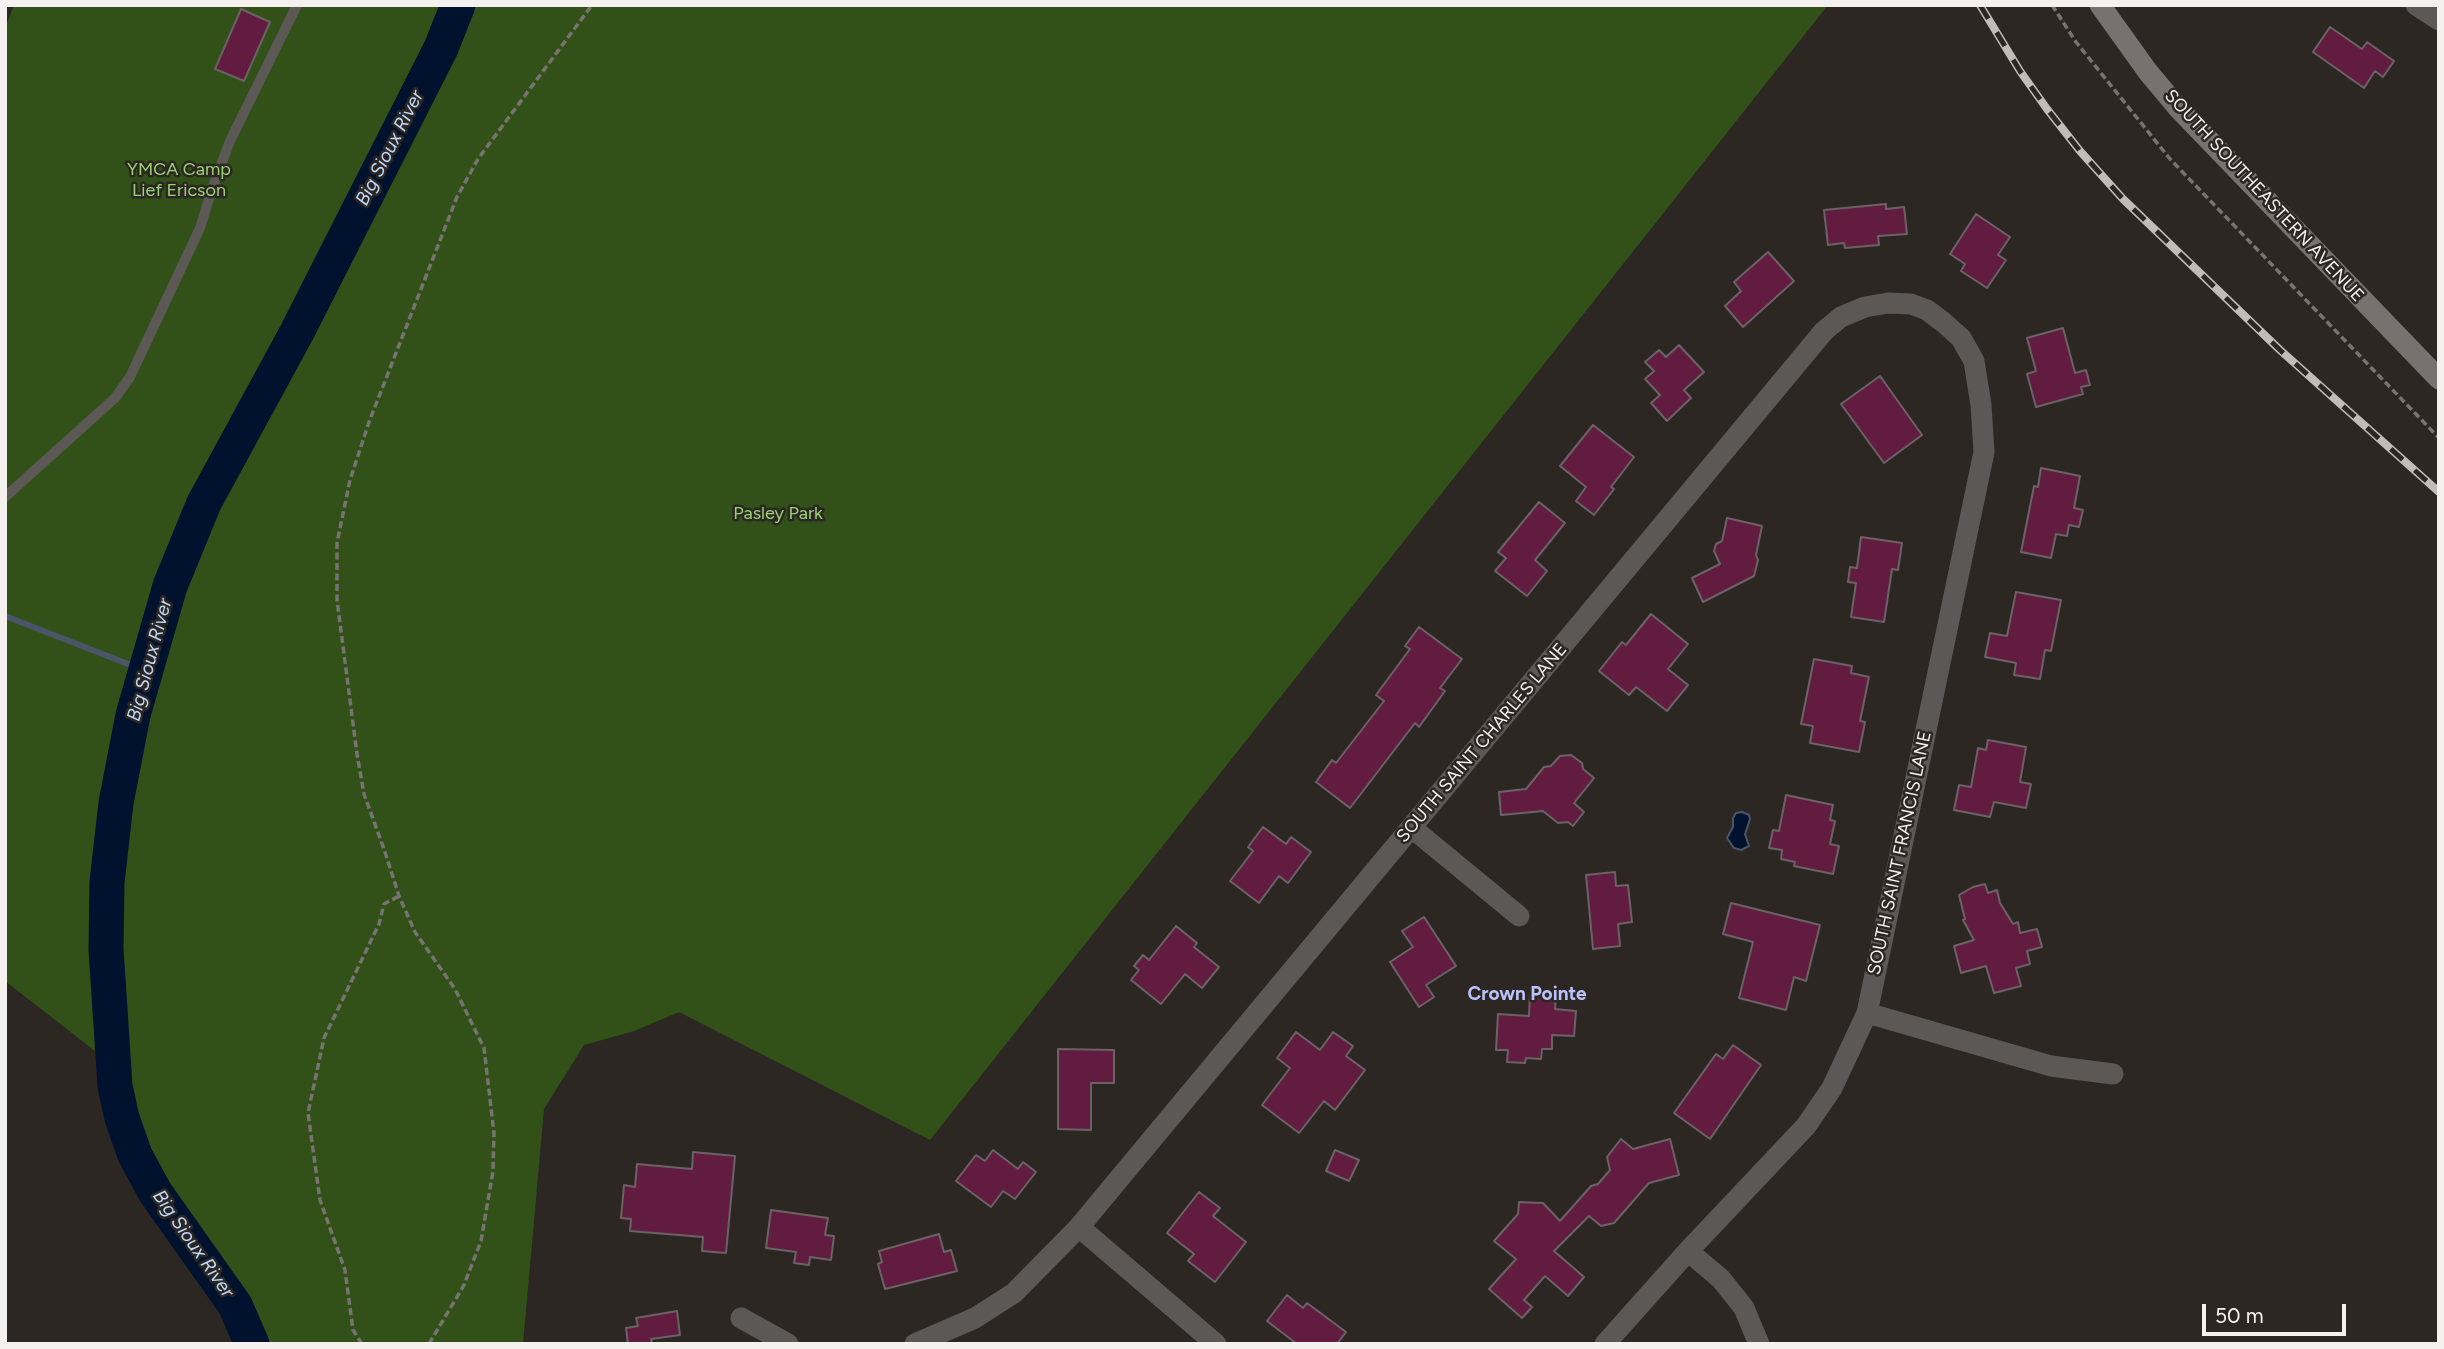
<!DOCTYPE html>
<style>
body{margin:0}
#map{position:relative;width:2444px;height:1349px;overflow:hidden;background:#2d2724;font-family:Figtree,sans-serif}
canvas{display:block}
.frame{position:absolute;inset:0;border:7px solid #f5f1ef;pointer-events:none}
.scale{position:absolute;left:2202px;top:1304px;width:144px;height:32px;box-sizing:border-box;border:4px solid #f5f1ef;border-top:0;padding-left:9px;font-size:21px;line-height:24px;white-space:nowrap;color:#f5f1ef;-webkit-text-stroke:5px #2d2724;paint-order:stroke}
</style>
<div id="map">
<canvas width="2444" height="1349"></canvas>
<div class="frame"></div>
<div class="scale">50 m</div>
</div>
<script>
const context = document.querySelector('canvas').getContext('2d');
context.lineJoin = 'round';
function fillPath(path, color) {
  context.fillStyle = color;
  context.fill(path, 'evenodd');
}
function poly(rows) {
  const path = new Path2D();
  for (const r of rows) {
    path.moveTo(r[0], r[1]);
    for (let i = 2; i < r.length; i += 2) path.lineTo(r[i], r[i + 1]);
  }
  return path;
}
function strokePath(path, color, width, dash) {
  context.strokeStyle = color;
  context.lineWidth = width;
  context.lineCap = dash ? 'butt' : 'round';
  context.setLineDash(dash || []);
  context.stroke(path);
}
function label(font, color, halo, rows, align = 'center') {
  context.font = font + ' Figtree,sans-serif';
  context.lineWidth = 5;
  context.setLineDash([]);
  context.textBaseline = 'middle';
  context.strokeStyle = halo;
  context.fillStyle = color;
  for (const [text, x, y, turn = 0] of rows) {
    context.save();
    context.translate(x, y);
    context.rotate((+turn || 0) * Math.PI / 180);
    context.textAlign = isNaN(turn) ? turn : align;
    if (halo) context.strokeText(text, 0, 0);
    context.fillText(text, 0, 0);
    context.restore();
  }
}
const green = poly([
 [14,5,1828,5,930,1140,679,1012,634,1031,584,1045,544,1109,523,1344,252,1344,235,1305,155,1192,135,1155,122,1118,115,1086,113,1065,5,981,5,29]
]);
const water = poly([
 [1742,812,1749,815,1750,819,1745,834,1749,846,1741,850,1734,848,1727,838,1733,827,1733,818,1736,813,1742,812]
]);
const stream = poly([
 [5,616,146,671]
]);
const river = poly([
 [252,1344,235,1305,155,1192,135,1155,122,1118,115,1086,106,949,107,882,116,803,133,715,170,586,204,503,297,332,441,48,458,5]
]);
const building = poly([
 [241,9,270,22,244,81,215,69,241,9],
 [2330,27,2362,49,2367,42,2394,61,2383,77,2375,71,2364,88,2313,52,2330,27],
 [1886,204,1886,209,1904,207,1907,234,1878,236,1879,245,1845,248,1844,243,1828,245,1824,210,1886,204],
 [1976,214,2010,237,1998,255,2006,260,1987,288,1961,271,1965,264,1950,254,1976,214],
 [1768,252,1794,281,1743,327,1725,306,1741,291,1734,282,1768,252],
 [2063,328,2075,373,2086,370,2090,385,2081,387,2083,394,2036,407,2027,374,2036,371,2027,338,2063,328],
 [1679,345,1704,372,1684,390,1691,398,1667,421,1651,403,1660,395,1645,379,1654,371,1645,362,1659,350,1666,357,1679,345],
 [1880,376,1922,435,1884,463,1841,404,1880,376],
 [1593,425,1634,457,1611,487,1614,489,1594,515,1576,501,1586,487,1560,466,1593,425],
 [2041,468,2080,476,2074,508,2083,510,2079,527,2069,525,2067,536,2056,534,2051,558,2021,552,2034,486,2038,487,2041,468],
 [1539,502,1565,523,1535,560,1547,571,1527,596,1495,571,1506,558,1498,552,1539,502],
 [1727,518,1762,526,1756,555,1758,560,1754,576,1703,602,1692,578,1720,564,1714,551,1716,544,1722,541,1727,518],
 [1861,537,1902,543,1898,570,1892,569,1884,622,1851,617,1856,583,1848,582,1850,567,1857,568,1861,537],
 [2016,592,2061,600,2051,651,2045,650,2040,679,2014,675,2016,663,1985,657,1990,633,2007,636,2016,592],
 [1651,614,1688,644,1668,669,1688,685,1667,711,1636,687,1629,695,1599,671,1622,642,1626,645,1651,614],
 [1419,627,1462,659,1440,688,1445,691,1419,727,1415,723,1350,808,1316,782,1332,760,1336,763,1384,701,1376,695,1410,649,1405,646,1419,627],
 [1814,659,1852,666,1851,673,1869,677,1860,721,1865,722,1859,752,1810,743,1813,726,1801,724,1814,659],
 [1988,740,2026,747,2020,782,2031,784,2026,808,1994,802,1990,817,1954,810,1959,785,1971,787,1978,748,1986,750,1988,740],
 [1571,755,1582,763,1583,769,1594,778,1574,803,1584,812,1573,826,1568,822,1558,823,1543,811,1501,815,1499,792,1526,789,1544,767,1551,766,1560,756,1571,755],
 [1786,795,1833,805,1830,820,1835,821,1830,844,1839,846,1833,874,1794,866,1795,862,1781,859,1782,850,1769,848,1773,830,1779,831,1786,795],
 [1263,827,1286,844,1291,837,1311,852,1288,883,1279,876,1259,903,1230,881,1253,851,1248,847,1263,827],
 [1615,872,1616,886,1628,885,1632,922,1618,924,1620,946,1593,949,1586,875,1615,872],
 [1985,884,1988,893,1997,890,2000,903,2013,924,2018,922,2020,933,2037,929,2042,947,2027,951,2030,964,2016,968,2021,986,1994,993,1986,966,1961,973,1954,946,1974,940,1963,920,1965,919,1959,895,1973,887,1985,884],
 [1731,903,1820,925,1806,981,1794,977,1786,1010,1739,998,1753,942,1723,934,1731,903],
 [1424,917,1456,966,1426,985,1434,997,1419,1007,1390,962,1413,947,1402,931,1424,917],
 [1176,926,1197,943,1194,947,1219,967,1202,988,1185,974,1161,1004,1131,980,1139,970,1134,966,1143,955,1149,960,1176,926],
 [1530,993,1556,995,1555,1009,1576,1011,1574,1036,1552,1035,1552,1049,1542,1049,1541,1059,1526,1058,1525,1063,1507,1062,1508,1050,1496,1050,1498,1014,1529,1016,1530,993],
 [1296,1032,1320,1050,1333,1032,1353,1046,1346,1056,1365,1070,1335,1110,1324,1101,1299,1133,1262,1105,1290,1068,1277,1058,1296,1032],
 [1733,1045,1761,1065,1710,1139,1674,1113,1716,1054,1723,1059,1733,1045],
 [1058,1049,1114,1050,1114,1083,1091,1083,1091,1130,1058,1129,1058,1049],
 [1621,1139,1633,1149,1670,1139,1679,1175,1649,1183,1614,1223,1601,1226,1589,1216,1554,1251,1584,1277,1568,1296,1545,1276,1524,1300,1532,1307,1522,1318,1489,1289,1516,1259,1494,1241,1518,1214,1519,1202,1543,1203,1560,1221,1591,1186,1598,1184,1610,1170,1607,1157,1621,1139],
 [993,1150,1018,1169,1023,1162,1036,1172,1015,1199,1003,1191,991,1207,956,1181,976,1155,985,1161,993,1150],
 [1335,1150,1359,1160,1349,1181,1326,1171,1335,1150],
 [693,1152,735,1156,726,1253,702,1251,703,1237,630,1231,631,1219,621,1218,624,1185,635,1187,637,1164,692,1169,693,1152],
 [1199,1192,1220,1208,1213,1216,1246,1242,1215,1282,1188,1261,1194,1254,1167,1233,1199,1192],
 [771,1210,828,1218,825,1235,834,1236,831,1260,810,1257,809,1265,794,1263,796,1252,766,1248,771,1210],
 [939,1234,944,1252,951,1250,957,1271,885,1289,878,1264,882,1262,879,1251,939,1234],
 [1287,1295,1303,1308,1307,1303,1346,1332,1337,1344,1297,1344,1267,1321,1287,1295],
 [677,1311,680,1335,651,1339,652,1344,628,1344,626,1328,638,1326,636,1318,677,1311]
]);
const path = poly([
 [2052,5,2076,42,2170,159,2439,438],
 [362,1344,353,1330,345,1270,320,1200,308,1113,324,1038,379,924,384,904,399,896],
 [429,1344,464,1285,481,1241,493,1171,494,1133,484,1048,455,989,415,932,399,896,385,852,364,794,357,754,337,600,337,543,350,480,369,422,457,197,478,159,592,5]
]);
const service = poly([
 [5,497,115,398,130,377,200,228,212,189,230,141,297,5]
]);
const minor = poly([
 [2416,5,2439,20],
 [1412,828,1519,916],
 [1867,1013,2051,1066,2113,1074],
 [1079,1227,1216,1344],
 [1688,1251,1721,1279,1744,1308,1759,1344],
 [741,1318,788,1344],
 [915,1344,975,1318,1014,1293,1079,1227,1824,331,1841,317,1865,307,1888,303,1911,304,1927,310,1943,322,1961,338,1974,361,1981,405,1984,452,1867,1013,1832,1088,1806,1126,1688,1251,1605,1344]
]);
const secondary = poly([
 [2100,5,2148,72,2179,109,2439,379]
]);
const rail = poly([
 [1980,5,2020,71,2047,109,2080,151,2123,199,2280,350,2439,492]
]);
const parkNames = [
 ["YMCA Camp",179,170],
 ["Lief Ericson",179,191],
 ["Pasley Park",778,514]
];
const streetNames = [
 ["SOUTH SOUTHEASTERN AVENUE",2264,196,47],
 ["SOUTH SAINT CHARLES LANE",1482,743,-50],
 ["SOUTH SAINT FRANCIS LANE",1900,853,-78]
];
const waterNames = [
 ["Big Sioux River",390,148,-63],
 ["Big Sioux River",150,660,-75],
 ["Big Sioux River",193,1244,55]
];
const neighbourhoodNames = [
 ["Crown Pointe",1527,994]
];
fillPath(green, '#315118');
fillPath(water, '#00122e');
strokePath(water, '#4a5568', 2);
strokePath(stream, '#4a5568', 6);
strokePath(river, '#00122e', 35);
fillPath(building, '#621c3f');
strokePath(building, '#6a6265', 2);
strokePath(path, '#787270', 3.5, [7, 3.5]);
strokePath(service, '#5b5856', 10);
strokePath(minor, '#5b5856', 21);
strokePath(secondary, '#777270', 21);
strokePath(rail, '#c1bcba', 8);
strokePath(rail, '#2d2724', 5, [16]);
label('18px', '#9ad375', '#2d2724', parkNames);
label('18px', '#f5f1ef', '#2d2724', streetNames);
label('italic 19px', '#bed9fa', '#2d2724', waterNames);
label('bold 19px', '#bac3fc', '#2d2724', neighbourhoodNames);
</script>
